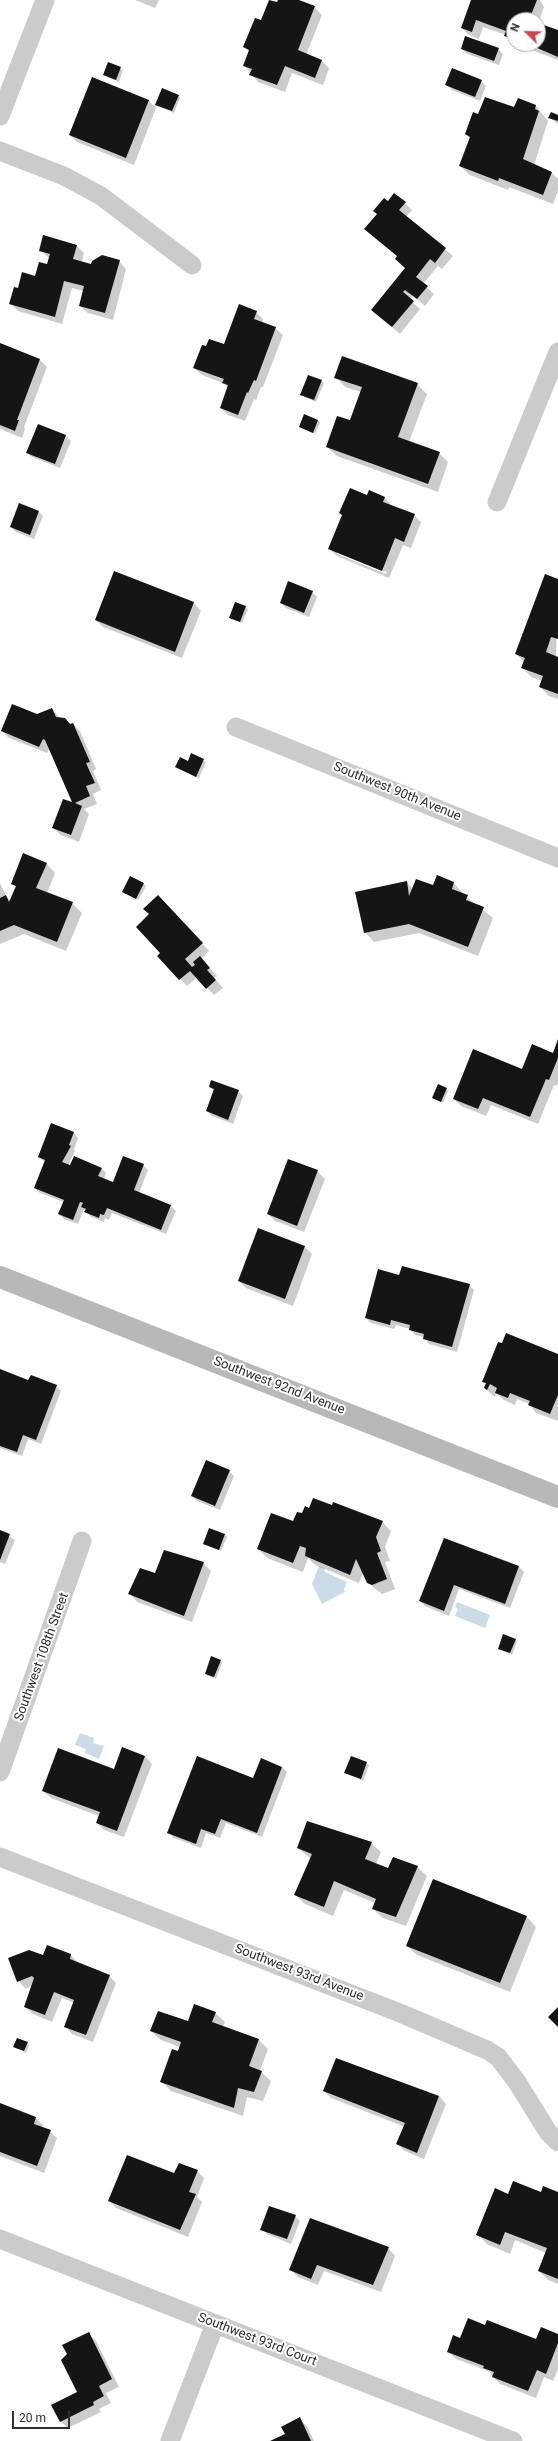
<!DOCTYPE html>
<style>
body{margin:0}
#map{position:relative;width:558px;height:2441px;overflow:hidden;background:#fff;font-family:Roboto,sans-serif}
canvas{display:block}
.north{position:absolute;left:506px;top:12px;width:40px;height:40px;box-sizing:border-box;background:#fff;border:1px solid #ababab;border-radius:50%;rotate:293deg;font-size:11px;font-weight:700;line-height:16px;text-align:center;color:#2e2e2e}
.north::after{content:'';display:block;margin:auto;width:14px;height:18px;background:#ce464d;clip-path:polygon(50% 0,100% 100%,50% 72%,0 100%)}
.scale{position:absolute;left:12px;top:2411px;width:58px;height:18px;box-sizing:border-box;border:2px solid #2e2e2e;border-top:0;padding-left:5px;font-size:12px;line-height:14px;white-space:nowrap;color:#2e2e2e;-webkit-text-stroke:3px #fff;paint-order:stroke}
</style>
<div id="map">
<canvas width="558" height="2441"></canvas>
<div class="north">N</div>
<div class="scale">20 m</div>
</div>
<script>
const context = document.querySelector('canvas').getContext('2d');
context.lineJoin = 'round';
function fillPath(path, color) {
  context.fillStyle = color;
  context.fill(path, 'evenodd');
}
function poly(rows) {
  const path = new Path2D();
  for (const r of rows) {
    path.moveTo(r[0], r[1]);
    for (let i = 2; i < r.length; i += 2) path.lineTo(r[i], r[i + 1]);
  }
  return path;
}
function strokePath(path, color, width, dash) {
  context.strokeStyle = color;
  context.lineWidth = width;
  context.lineCap = dash ? 'butt' : 'round';
  context.setLineDash(dash || []);
  context.stroke(path);
}
function label(font, color, halo, rows, align = 'center') {
  context.font = font + ' Roboto,sans-serif';
  context.lineWidth = 4;
  context.setLineDash([]);
  context.textBaseline = 'middle';
  context.strokeStyle = halo;
  context.fillStyle = color;
  for (const [text, x, y, turn = 0] of rows) {
    context.save();
    context.translate(x, y);
    context.rotate((+turn || 0) * Math.PI / 180);
    context.textAlign = isNaN(turn) ? turn : align;
    if (halo) context.strokeText(text, 0, 0);
    context.fillText(text, 0, 0);
    context.restore();
  }
}
const water = poly([
 [319,1566,324,1568,325,1572,347,1582,344,1589,345,1592,322,1604,312,1584],
 [457,1602,490,1615,485,1628,455,1616,458,1609,455,1607],
 [80,1733,94,1738,93,1743,104,1746,99,1759,85,1753,86,1749,75,1745]
]);
const shadow = poly([
 [135,0,159,0,155,8],
 [279,0,296,0,314,7,322,15,306,55,322,61,329,68,323,85,292,73,285,92,258,82,244,65,250,52,245,47],
 [472,0,540,0,544,7,538,23,538,20,514,20,514,43,506,35,483,27,479,39,469,35,462,28],
 [538,24,558,31,558,60,516,44,538,44],
 [466,38,498,49,503,54,499,65,467,54,462,49],
 [108,63,123,70,119,82,104,75],
 [92,79,149,101,156,108,134,165,77,142,70,135],
 [481,81,486,86,480,101,452,90,447,85],
 [178,96,180,98,174,113,156,105],
 [536,106,548,121,534,165,552,173,558,179,558,191,553,204,509,187,508,190,470,175,460,166,471,139,466,134,479,116],
 [558,116,558,124,550,118],
 [388,202,405,203,412,210,406,217,453,256,442,269,438,266,423,284,434,294,425,306,413,296,410,300,420,309,400,334,380,317,406,269,398,257,366,229],
 [44,236,77,246,84,253,82,262,91,265,119,261,126,269,113,320,88,313,80,306,84,291,72,288,62,324,18,311,11,304,18,289,47,266,49,258,40,250],
 [256,312,263,319,262,323,275,328,283,335,263,387,261,387,256,400,254,399,245,421,228,415,221,408,228,388,223,383,202,375,194,368,207,348,225,346],
 [0,344,40,360,47,367,24,427,25,429,22,438,0,429],
 [336,377,417,384,427,394,409,442,439,453,448,462,438,492,337,456,327,447,351,422,361,392,345,387],
 [321,381,324,383,316,402,301,395],
 [318,420,320,423,315,434,300,427],
 [38,425,66,436,71,441,60,468,32,457,27,452],
 [370,492,385,498,392,506,414,515,421,522,411,548,403,545,389,578,337,556,329,549],
 [337,552,387,572,386,574,337,554],
 [38,511,43,516,34,539,16,532,11,527],
 [115,572,194,603,201,611,182,658,103,627,96,620],
 [558,580,556,658,558,699,549,696,540,687,542,681,531,677,522,667,524,662,516,654],
 [312,592,317,597,309,617,286,608,281,603],
 [245,607,248,609,242,623,230,617],
 [52,709,61,719,70,725,73,724,80,731,96,769,93,771,101,790,93,794,97,804,84,809,89,814,79,842,61,835,53,828,74,804,50,747,47,753,9,738,2,731],
 [192,755,206,762,199,778,176,767,188,762],
 [46,863,55,873,47,893,72,903,82,913,66,951,24,934,0,944,0,883,6,896,11,901,16,887,12,884],
 [437,876,454,883,463,894,493,918,478,956,419,933,374,942,365,932,406,882,413,889,433,887],
 [143,884,146,886,138,900,123,892],
 [165,903,209,951,201,959,217,976,214,978,223,988,214,995,197,977,187,986,159,956,161,954],
 [558,1042,558,1083,556,1086,554,1085,538,1124,491,1105,486,1116,461,1106,454,1099,523,1070,553,1054],
 [210,1087,238,1091,243,1096,233,1124,212,1116,207,1111,214,1091],
 [446,1088,448,1091,443,1103,433,1098],
 [52,1125,74,1133,78,1138,74,1150,75,1151,68,1165,101,1168,106,1173,104,1179,113,1183,143,1165,148,1170,139,1193,171,1206,176,1211,166,1234,112,1213,109,1220,105,1218,104,1222,91,1217,84,1209,78,1224,64,1219,59,1214,64,1202,40,1193,35,1188,45,1162,39,1157],
 [317,1171,325,1179,304,1232,275,1221,268,1214],
 [258,1230,305,1247,312,1254,293,1306,246,1288,239,1281],
 [400,1276,469,1285,474,1290,457,1352,429,1344,424,1337,415,1335,410,1329,396,1325,394,1329,371,1323,366,1318],
 [558,1355,558,1421,536,1413,529,1404,517,1399,515,1405,504,1400,496,1393,495,1397,492,1395,485,1388,487,1385,483,1381],
 [0,1370,29,1382,56,1386,61,1391,41,1444,28,1439,22,1456,0,1448],
 [229,1471,234,1476,220,1510,197,1501,192,1496],
 [310,1509,382,1522,391,1531,385,1547,390,1561,385,1562,395,1589,382,1594,367,1582,363,1573,359,1583,315,1565,308,1558,303,1572,267,1558,258,1549],
 [0,1531,15,1540,5,1564,0,1562],
 [225,1534,227,1537,221,1551,204,1544],
 [445,1539,519,1567,524,1572,510,1608,459,1589,449,1616,425,1606,420,1601],
 [203,1563,211,1571,192,1622,137,1602,130,1594,156,1575],
 [515,1640,517,1642,512,1655,499,1648],
 [220,1661,222,1663,216,1679,208,1676,206,1673],
 [145,1756,152,1764,124,1837,104,1830,97,1823,99,1816,51,1798,43,1791,114,1770],
 [366,1763,369,1765,363,1781,346,1773],
 [282,1767,287,1772,262,1837,226,1823,220,1838,206,1833,201,1848,174,1838,169,1833,254,1779],
 [371,1843,381,1852,376,1864,388,1869,417,1867,427,1876,406,1926,383,1918,373,1909,375,1903,344,1890,333,1916,305,1904,295,1895,311,1859,298,1848],
 [434,1880,527,1917,536,1927,510,1992,417,1955,407,1946],
 [71,1955,78,1963,109,1976,116,1983,93,2042,72,2034,65,2026,74,2003,62,1998,52,2022,33,2014,25,2007,31,1986,26,1989,18,1981],
 [215,2013,225,2022,223,2027,259,2040,268,2049,260,2071,271,2081,263,2101,247,2097,243,2116,171,2091,161,2081,180,2047,161,2040,151,2031,189,2022],
 [27,2043,29,2045,26,2053,14,2047],
 [337,2059,439,2096,446,2104,424,2159,405,2151,397,2144,405,2127,331,2098,324,2091],
 [0,2104,36,2118,43,2125,42,2128,50,2131,57,2138,44,2173,0,2156],
 [197,2171,204,2178,197,2197,202,2202,188,2237,116,2208,109,2200,175,2174],
 [541,2193,558,2193,558,2284,548,2280,539,2271,546,2253,515,2240,510,2254,487,2244,478,2235,508,2195],
 [295,2216,300,2221,291,2244,267,2234,262,2229],
 [388,2248,395,2256,381,2292,324,2271,318,2285,298,2277,291,2270],
 [486,2326,537,2340,558,2335,558,2369,553,2381,544,2377,536,2398,500,2384,488,2371,456,2359,448,2351,461,2339],
 [88,2333,96,2341,119,2387,106,2393,111,2403,99,2409,101,2412,68,2428,60,2421,78,2393],
 [299,2419,307,2426,314,2441,273,2441,286,2434]
]);
const building = poly([
 [269,0,277,2,278,0,299,0,315,6,298,50,322,60,315,78,285,66,277,85,249,75,252,69,243,66,249,50,243,47,255,18,261,20],
 [471,0,537,0,529,20,514,20,514,39,504,36,506,31,476,20,472,32,461,28],
 [538,23,558,30,558,57,528,44,538,44],
 [465,36,499,48,494,61,461,49],
 [108,62,121,67,116,80,103,75],
 [452,68,482,80,475,97,445,85],
 [92,77,149,100,126,158,69,135],
 [162,88,179,95,172,111,155,105],
 [485,97,514,107,518,98,536,105,535,109,539,111,523,159,552,172,543,195,499,178,498,181,459,166,470,137,465,134,473,112,478,114],
 [551,112,558,115,558,121,548,118],
 [394,193,406,202,399,210,446,248,435,263,430,259,416,277,428,286,417,299,405,290,403,292,414,301,392,327,371,310,405,268,395,259,397,256,364,229,377,214,373,211,384,198,388,201],
 [43,235,77,245,73,259,91,264,92,261,102,255,120,260,105,313,79,306,84,286,64,281,55,317,9,304,14,287,18,288,22,272,35,276,39,262,47,264,50,254,39,251],
 [239,304,257,311,254,319,276,327,256,381,254,380,248,393,247,392,238,415,220,408,228,385,222,383,224,379,193,368,202,345,206,346,209,339,224,344],
 [0,343,40,359,17,420,19,420,15,431,0,425],
 [342,356,418,383,398,437,440,452,428,484,326,447,337,416,350,420,362,387,334,378],
 [308,375,322,380,314,400,300,395],
 [304,414,318,420,313,433,299,427],
 [38,424,66,435,55,464,26,453],
 [350,488,367,495,369,490,385,497,383,502,415,514,404,542,395,538,382,571,328,549,342,515,339,513],
 [19,503,39,511,30,535,10,527],
 [114,571,194,602,175,652,95,620],
 [545,574,558,579,558,639,551,637,546,652,558,657,558,694,539,687,543,676,521,668,525,658,515,654],
 [288,581,313,591,304,613,280,603],
 [235,602,246,606,240,622,229,618],
 [12,704,37,714,52,708,56,717,65,718,70,724,73,723,90,762,86,763,95,783,86,786,90,796,75,803,82,806,71,835,52,828,63,799,72,802,45,740,43,739,39,747,1,731],
 [191,753,204,759,196,777,175,767,180,757,188,761],
 [23,853,47,863,36,888,73,902,57,942,14,925,0,931,0,898,6,895,9,902,16,886,11,884],
 [437,875,454,882,452,889,468,895,466,900,484,907,468,947,409,924,364,933,355,892,407,881,409,896,416,879,433,885],
 [130,876,144,883,136,899,122,892],
 [158,895,203,943,185,959,192,967,195,965,193,962,200,956,210,968,207,970,216,980,206,989,190,971,179,980,157,956,160,953,136,927,149,914,143,909],
 [558,1039,558,1058,549,1080,546,1079,530,1117,483,1098,478,1109,453,1099,473,1049,522,1069,532,1044,553,1053],
 [211,1080,239,1090,228,1120,206,1111,214,1089,209,1087],
 [438,1084,447,1088,441,1102,432,1098],
 [51,1123,74,1132,69,1145,71,1146,62,1162,70,1165,74,1156,102,1168,98,1176,113,1182,123,1156,144,1164,134,1190,171,1205,161,1230,107,1208,104,1215,100,1214,99,1218,84,1212,86,1209,81,1207,83,1203,80,1202,73,1220,58,1214,64,1200,34,1188,45,1160,38,1157],
 [288,1159,318,1170,297,1226,267,1214],
 [258,1228,305,1246,285,1299,238,1281],
 [402,1266,470,1284,452,1347,423,1339,424,1334,409,1330,410,1325,391,1320,390,1325,365,1318,378,1269,399,1275],
 [506,1333,558,1354,558,1395,550,1414,528,1405,530,1401,510,1393,508,1398,495,1393,497,1388,490,1384,487,1390,484,1388,486,1383,482,1382,498,1342,502,1343],
 [0,1369,28,1380,31,1375,57,1385,36,1440,23,1435,17,1452,0,1446],
 [206,1460,230,1470,215,1506,191,1496],
 [313,1498,332,1505,333,1502,383,1521,376,1537,381,1551,377,1553,387,1579,372,1585,367,1583,356,1559,350,1575,305,1556,306,1548,300,1546,293,1563,257,1549,271,1513,293,1521,297,1512,302,1513,305,1506,309,1508],
 [209,1528,225,1534,219,1550,203,1544],
 [0,1530,10,1534,0,1560],
 [444,1538,519,1566,505,1604,454,1585,444,1611,419,1601],
 [164,1550,204,1562,184,1616,128,1594,140,1568,155,1573],
 [503,1634,516,1639,510,1653,498,1649],
 [211,1656,221,1660,214,1677,205,1674],
 [122,1747,145,1756,117,1831,96,1823,100,1812,42,1791,58,1748,114,1769],
 [197,1756,253,1778,261,1758,282,1767,257,1833,221,1819,215,1834,201,1829,196,1844,167,1833],
 [351,1756,367,1762,361,1779,344,1773],
 [307,1821,372,1842,365,1859,388,1868,393,1857,418,1866,396,1917,372,1909,376,1899,334,1881,324,1907,294,1895,312,1854,297,1848],
 [433,1879,527,1916,500,1983,406,1946],
 [47,1945,71,1954,70,1959,110,1975,86,2035,64,2027,74,2000,54,1992,45,2015,24,2007,34,1978,32,1976,17,1982,8,1958,29,1950,43,1955],
 [194,2004,216,2012,212,2022,259,2039,249,2066,262,2071,254,2092,238,2088,234,2108,160,2082,172,2049,178,2051,181,2042,150,2031,158,2011,188,2021],
 [558,2007,558,2027,548,2017],
 [17,2038,28,2042,24,2051,13,2047],
 [336,2058,439,2096,417,2153,396,2144,405,2123,323,2091],
 [0,2103,36,2117,34,2124,51,2130,37,2166,0,2152],
 [127,2155,174,2173,179,2163,198,2170,189,2192,196,2194,180,2230,108,2201],
 [513,2181,541,2192,543,2186,558,2192,558,2279,538,2271,547,2248,505,2232,500,2245,476,2235,495,2188,508,2194],
 [269,2206,296,2215,287,2239,260,2230],
 [310,2218,389,2247,373,2285,317,2265,311,2279,289,2270],
 [468,2318,485,2325,487,2320,536,2339,541,2327,558,2334,558,2343,546,2374,537,2370,528,2391,492,2377,494,2372,483,2368,484,2366,447,2352,453,2335,460,2338],
 [89,2332,112,2379,99,2386,104,2396,93,2402,94,2405,60,2422,51,2405,77,2392,61,2360,67,2354,62,2345],
 [300,2417,311,2441,270,2441,285,2434,281,2427]
]);
const street = poly([
 [0,116,45,0],
 [0,151,64,176,101,196,192,265],
 [497,502,558,352],
 [236,727,558,858],
 [0,1772,82,1541],
 [0,1857,400,2013,487,2050,498,2057,517,2082,548,2132,558,2142],
 [0,2239,513,2441],
 [170,2441,215,2324]
]);
const secondary = poly([
 [0,1277,558,1497]
]);
const streetNames = [
 ["Southwest 90th Avenue",397,792,22],
 ["Southwest 92nd Avenue",279,1386,21],
 ["Southwest 108th Street",42,1657,-70],
 ["Southwest 93rd Avenue",299,1973,21],
 ["Southwest 93rd Court",257,2340,21]
];
fillPath(water, '#cbdce7');
fillPath(shadow, '#0003');
fillPath(building, '#151515');
strokePath(street, '#cbcbcb', 19);
strokePath(secondary, '#b8b8b8', 22);
label('13px', '#2e2e2e', '#fff', streetNames);
</script>
